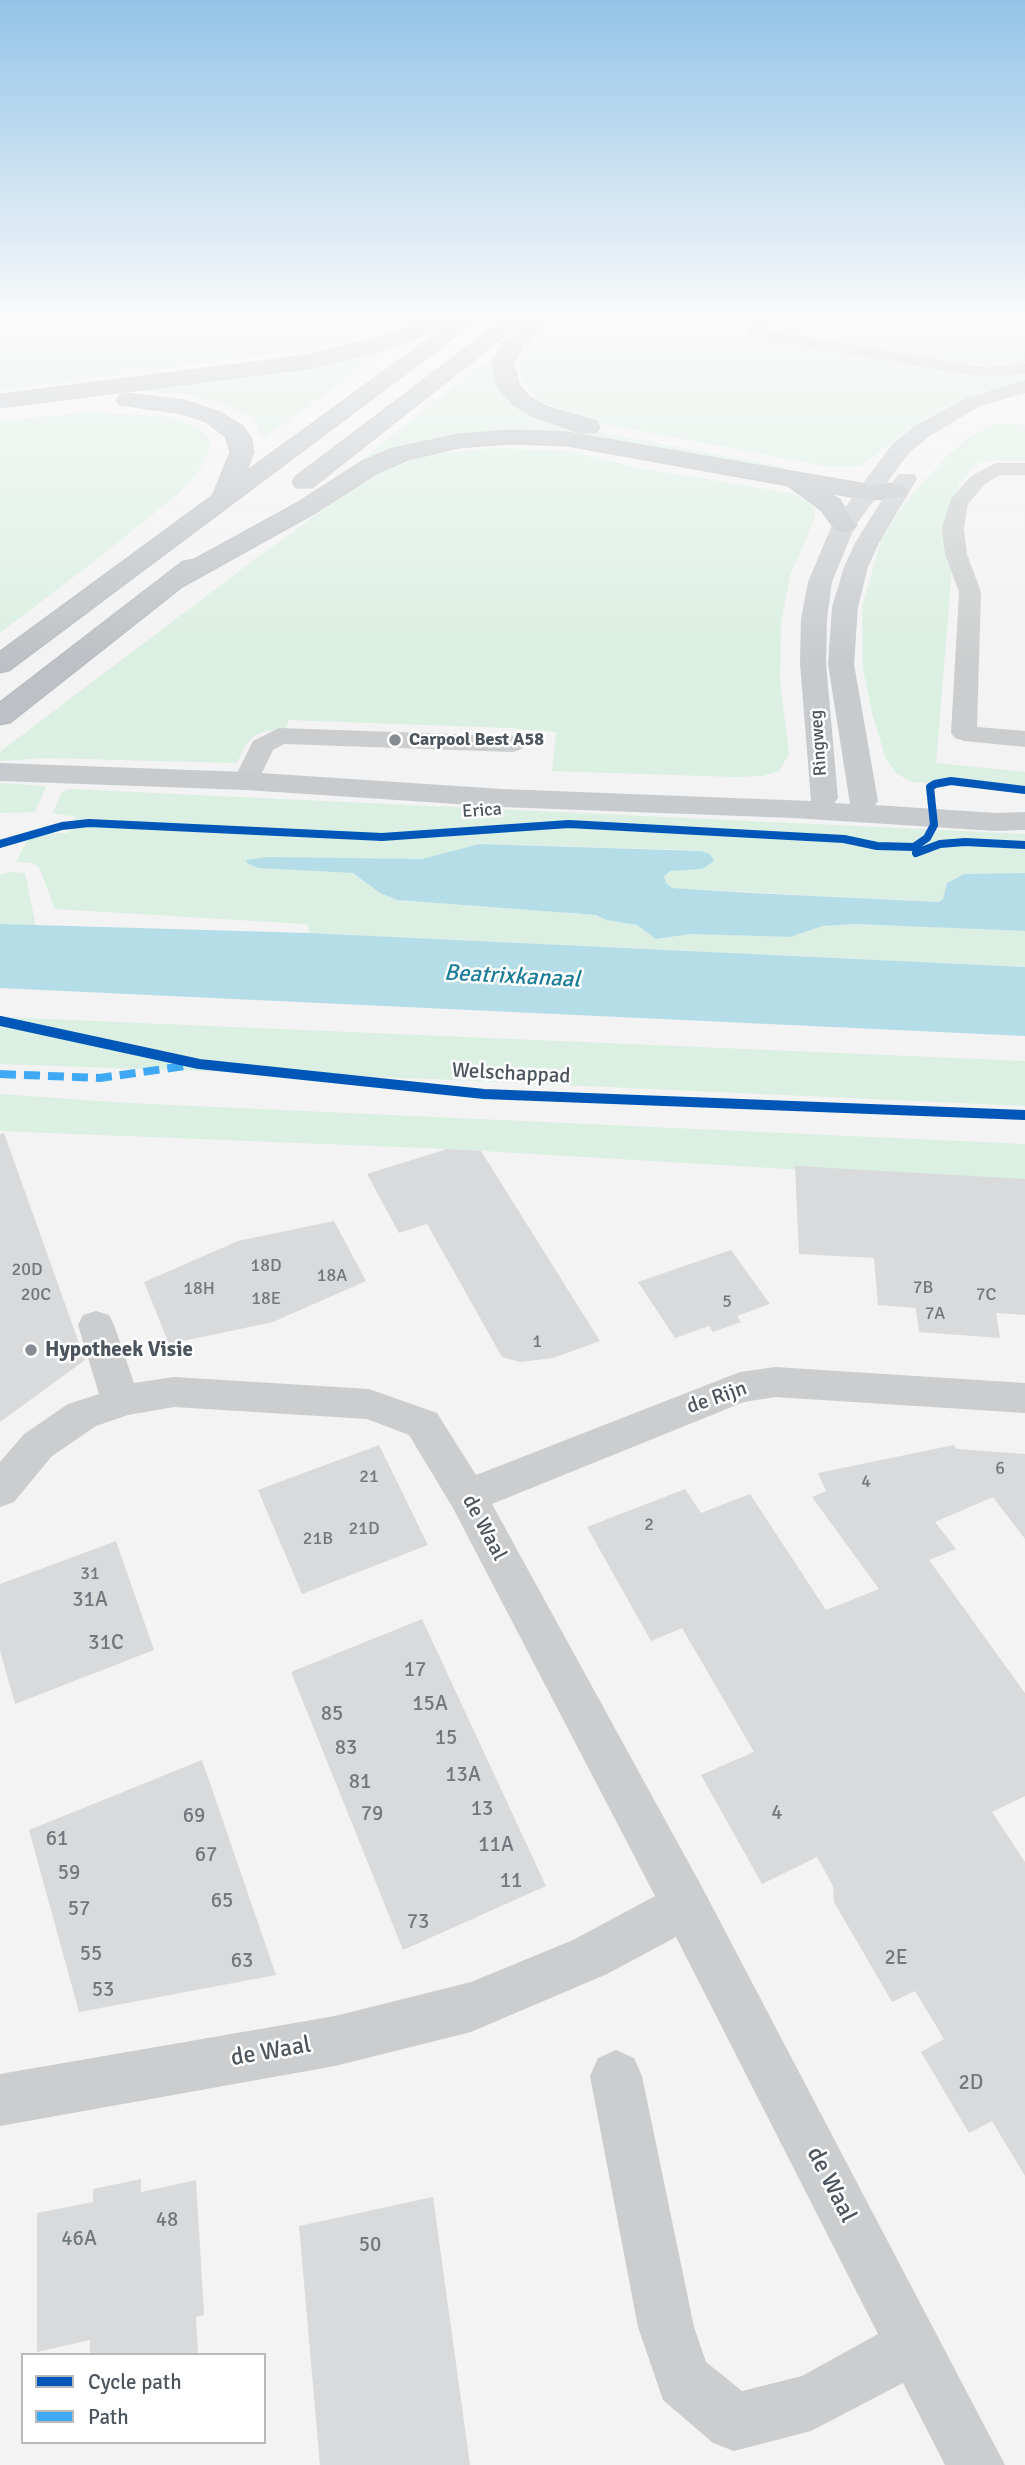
<!DOCTYPE html>
<style>
body{margin:0}
#map{position:relative;width:1025px;height:2465px;overflow:hidden;background:#f3f3f3;font-family:Signika,sans-serif}
canvas{display:block}
.legend{position:absolute;left:21px;top:2353px;width:245px;height:91px;box-sizing:border-box;background:#fff;border:2px solid #b7bbbe;margin:0;padding:9px 12px;list-style:none;font-size:21px;color:#4c555d}
.legend li{display:flex;align-items:center;gap:14px;height:35px}
.legend b{width:35px;border:2px solid #b7bbbe}
</style>
<div id="map">
<canvas width="1025" height="2465"></canvas>
<ul class="legend">
<li><b style="height:9px;background:#0057b8"></b>Cycle path</li>
<li><b style="height:9px;background:#3fa9f5"></b>Path</li>
</ul>
</div>
<script>
const context = document.querySelector('canvas').getContext('2d');
context.lineJoin = 'round';
function fillPath(path, color) {
  context.fillStyle = color;
  context.fill(path, 'evenodd');
}
function poly(rows) {
  const path = new Path2D();
  for (const r of rows) {
    path.moveTo(r[0], r[1]);
    for (let i = 2; i < r.length; i += 2) path.lineTo(r[i], r[i + 1]);
  }
  return path;
}
function strokePath(path, color, width, dash) {
  context.strokeStyle = color;
  context.lineWidth = width;
  context.lineCap = dash ? 'butt' : 'round';
  context.setLineDash(dash || []);
  context.stroke(path);
}
function label(font, color, halo, rows, align = 'center') {
  context.font = font + ' Signika,sans-serif';
  context.lineWidth = 5;
  context.setLineDash([]);
  context.textBaseline = 'middle';
  context.strokeStyle = halo;
  context.fillStyle = color;
  for (const [text, x, y, turn = 0] of rows) {
    context.save();
    context.translate(x, y);
    context.rotate((+turn || 0) * Math.PI / 180);
    context.textAlign = isNaN(turn) ? turn : align;
    if (halo) context.strokeText(text, 0, 0);
    context.fillText(text, 0, 0);
    context.restore();
  }
}
const green = poly([
 [0,316,371,316,368,318,379,316,416,316,379,332,320,348,0,390],
 [563,316,760,316,742,334,996,377,1025,373,1025,382,985,391,941,409,906,431,861,466,829,467,599,423,541,402,522,380,519,361,521,355],
 [778,316,1025,316,1025,367,986,366,782,334,771,327],
 [391,348,263,438,253,418,223,404,189,395,124,390,321,366],
 [499,351,502,352,498,378,582,429,784,467,781,471,611,441,494,434,342,475],
 [88,412,170,417,200,428,210,439,210,449,200,469,179,493,101,556,0,633,0,421],
 [996,423,1025,425,1025,461,984,461,976,465,959,484,936,763,1025,772,1025,790,912,782,897,774,886,759,873,717,863,669,862,607,881,540,905,503,946,457,968,438],
 [492,448,570,451,638,468,791,493,808,502,814,508,815,518,790,576,781,623,780,680,789,754,779,771,763,776,735,777,552,771,556,732,508,728,289,720,286,729,266,731,254,736,246,744,237,763,44,758,0,761,0,752,255,559,351,490,390,468,430,454],
 [0,783,44,786,46,787,35,812,0,813],
 [70,789,1025,834,1025,873,964,874,947,883,943,899,940,902,672,888,666,883,664,876,671,871,702,869,701,851,691,850,479,844,422,859,269,857,248,865,277,869,353,873,380,893,397,900,596,915,606,920,637,925,656,939,691,934,790,937,823,926,855,924,1025,931,1025,967,309,933,308,926,305,924,55,909,39,867,33,863,16,862,31,833,67,833,73,829,76,817,53,813,62,792],
 [11,872,25,873,36,926,0,924,0,875],
 [0,1017,1025,1061,1025,1106,431,1079,0,1064],
 [0,1094,128,1103,1025,1144,1025,1183,449,1149,0,1131]
]);
const water = poly([
 [479,844,701,851,710,854,714,861,702,869,671,871,664,876,666,883,672,888,752,893,939,902,943,899,947,883,964,874,1025,873,1025,931,855,924,823,926,790,937,691,934,656,939,637,925,606,920,596,915,397,900,380,893,353,873,259,868,248,864,246,860,269,857,422,859],
 [0,924,309,933,1025,967,1025,1036,0,988]
]);
const building = poly([
 [4,1133,85,1360,0,1422,0,1134],
 [447,1149,481,1151,600,1341,553,1358,520,1362,502,1357,427,1224,399,1233,367,1174],
 [795,1166,1025,1179,1025,1315,996,1313,1000,1338,919,1332,916,1308,878,1305,874,1258,799,1254],
 [334,1221,366,1281,273,1322,169,1344,144,1282,238,1241],
 [731,1250,770,1304,737,1316,741,1322,713,1332,709,1326,675,1338,638,1282],
 [379,1445,428,1545,302,1594,258,1490],
 [954,1445,957,1449,1025,1454,1025,1539,993,1497,935,1522,956,1549,929,1560,1025,1693,1025,1796,992,1812,1025,1862,1025,2176,992,2121,969,2133,921,2052,944,2039,915,1991,892,2002,834,1902,833,1886,817,1857,762,1884,701,1775,754,1752,682,1628,651,1641,587,1527,685,1489,701,1513,750,1494,826,1610,879,1589,812,1497,826,1491,818,1473],
 [116,1541,154,1650,15,1704,0,1651,0,1584],
 [422,1619,546,1886,403,1950,291,1672],
 [202,1760,276,1975,79,2012,29,1830],
 [141,2179,141,2192,196,2180,204,2315,196,2317,198,2355,90,2355,90,2340,37,2352,37,2213,93,2202,93,2189],
 [433,2197,470,2465,320,2465,299,2226]
]);
const minor = poly([
 [758,316,776,316,763,330,985,367,1025,364,1025,374,985,377,751,338,745,329,758,316],
 [996,463,1025,463,1025,475,1000,475,985,484,968,504,964,528,967,554,981,592,977,727,1025,731,1025,747,964,741,955,738,951,733,959,592,945,554,942,528,951,499,971,476,996,463],
 [279,728,513,736,522,739,526,744,522,749,513,752,284,744,273,750,255,787,246,789,237,787,233,781,253,741,279,728],
 [96,1311,109,1315,114,1325,134,1383,174,1377,369,1389,437,1413,476,1475,740,1372,775,1367,1025,1383,1025,1413,775,1397,744,1402,492,1504,703,1889,1005,2465,945,2465,903,2383,811,2431,734,2451,713,2443,663,2400,638,2327,590,2076,598,2058,616,2050,634,2058,642,2076,694,2327,706,2362,742,2391,802,2376,878,2334,676,1937,607,1974,471,2032,335,2066,0,2126,0,2074,335,2016,471,1982,573,1940,655,1896,453,1508,409,1435,367,1419,174,1407,128,1415,96,1426,52,1456,14,1502,0,1507,0,1462,24,1434,68,1404,99,1394,78,1325,83,1315,96,1311]
]);
const major = poly([
 [1025,380,1025,393,980,406,930,436,909,453,855,526,832,582,827,619,826,663,838,798,834,803,850,804,828,664,832,607,844,567,855,543,898,474,914,474,917,479,879,543,868,567,858,607,854,664,878,801,875,805,996,813,1025,812,1025,830,996,831,793,818,502,807,246,790,0,781,0,763,246,772,502,789,811,801,800,663,801,619,808,582,832,525,893,443,914,426,966,398,1025,380]
]);
const highway = poly([
 [434,316,446,316,451,320,448,324,402,344,307,368,0,407,0,395,307,356,388,336,434,316],
 [461,316,482,316,9,670,0,672,0,652,213,496,231,452,226,436,206,421,182,413,120,404,117,400,120,396,127,394,185,401,220,413,242,426,251,439,253,452,245,473,461,316],
 [509,316,529,316,312,487,296,487,293,482,296,477,509,316],
 [535,318,545,324,522,346,513,365,519,386,529,397,546,407,596,422,599,427,596,432,580,432,532,415,515,405,499,388,493,365,503,343,528,320,535,318],
 [511,431,567,433,867,485,897,484,905,486,908,491,905,496,897,498,867,499,827,492,839,500,856,525,852,530,844,532,836,530,822,510,788,485,567,445,511,443,459,447,408,459,378,472,314,513,181,587,10,722,0,724,0,703,183,562,194,560,298,503,362,462,393,449,459,435,511,431]
]);
const quiet = poly([
 [0,1074,100,1078,185,1066]
]);
const cyclewayFar1 = poly([
 [0,844,62,826,89,823,382,837,569,824,844,839,877,846,914,847,927,838,934,825,930,787,935,784,951,781,1025,790],
 [916,853,940,844,965,842,1025,845]
]);
const cycleway = poly([
 [0,1021,199,1064,484,1094,1025,1115]
]);
const markers = [
 [395,740,7,"#868c92"],
 [31,1350,7,"#868c92"]
];
const farPoinames = [
 ["Carpool Best A58",409,740]
];
const farStreetnames = [
 ["Ringweg",819,743,-94],
 ["Erica",482,811,-4]
];
const numberNames = [
 ["18D",266,1266],
 ["20D",27,1270],
 ["18A",332,1276],
 ["7B",923,1288],
 ["18H",199,1289],
 ["20C",36,1295],
 ["7C",986,1295],
 ["18E",266,1299],
 ["5",727,1302],
 ["7A",935,1314],
 ["1",537,1342],
 ["6",1000,1469],
 ["21",369,1477],
 ["4",866,1482],
 ["2",649,1525],
 ["21D",364,1529],
 ["21B",318,1539],
 ["31",90,1574]
];
const streetNames = [
 ["Welschappad",511,1074,3],
 ["de Rijn",717,1398,-19],
 ["de Waal",484,1528,62]
];
const poiNames = [
 ["Hypotheek Visie",45,1350]
];
const nearNumbernames = [
 ["31A",90,1600],
 ["31C",106,1643],
 ["17",415,1670],
 ["15A",430,1704],
 ["85",332,1714],
 ["15",446,1738],
 ["83",346,1748],
 ["13A",463,1775],
 ["81",360,1782],
 ["13",482,1809],
 ["4",777,1813],
 ["79",372,1814],
 ["69",194,1816],
 ["61",57,1839],
 ["11A",496,1845],
 ["67",206,1855],
 ["59",69,1873],
 ["11",511,1881],
 ["65",222,1901],
 ["57",79,1909],
 ["73",418,1922],
 ["55",91,1954],
 ["2E",896,1958],
 ["63",242,1961],
 ["53",103,1990],
 ["2D",971,2083],
 ["48",167,2220],
 ["46A",79,2239],
 ["50",370,2245]
];
const waterNames = [
 ["Beatrixkanaal",512,977,3]
];
const nearStreetnames = [
 ["de Waal",271,2052,-10],
 ["de Waal",831,2185,63]
];
fillPath(green, '#dbefe2');
fillPath(water, '#b4dde8');
fillPath(building, '#d9dadc');
strokePath(highway, '#b9bdc1', 3);
fillPath(minor, '#cbcdce');
fillPath(major, '#c8cbce');
fillPath(highway, '#bdc1c5');
strokePath(quiet, '#3fa9f5', 8, [16, 8]);
strokePath(cyclewayFar1, '#0057b8', 8);
strokePath(cycleway, '#0057b8', 10);
const sky = context.createLinearGradient(0, 0, 0, 661);
sky.addColorStop(0, '#93c4e8');
sky.addColorStop(0.48, '#fafafa');
sky.addColorStop(1, '#fafafa00');
context.fillStyle = sky;
context.fillRect(0, 0, 1025, 661);
for (const [x, y, r, color] of markers) {
  const dot = new Path2D();
  dot.arc(x, y, r, 0, 2 * Math.PI);
  context.fillStyle = color;
  context.fill(dot);
  strokePath(dot, '#fff', 2.5);
}
label('bold 18px', '#4c555d', '#fff', farPoinames, 'left');
label('18px', '#4c555d', '#fff', farStreetnames);
label('18px', '#71787e', null, numberNames);
label('21px', '#4c555d', '#fff', streetNames);
label('bold 21px', '#4c555d', '#fff', poiNames, 'left');
label('21px', '#71787e', null, nearNumbernames);
label('italic 23px', '#1c7d98', '#fff', waterNames);
label('24px', '#4c555d', '#fff', nearStreetnames);
</script>
